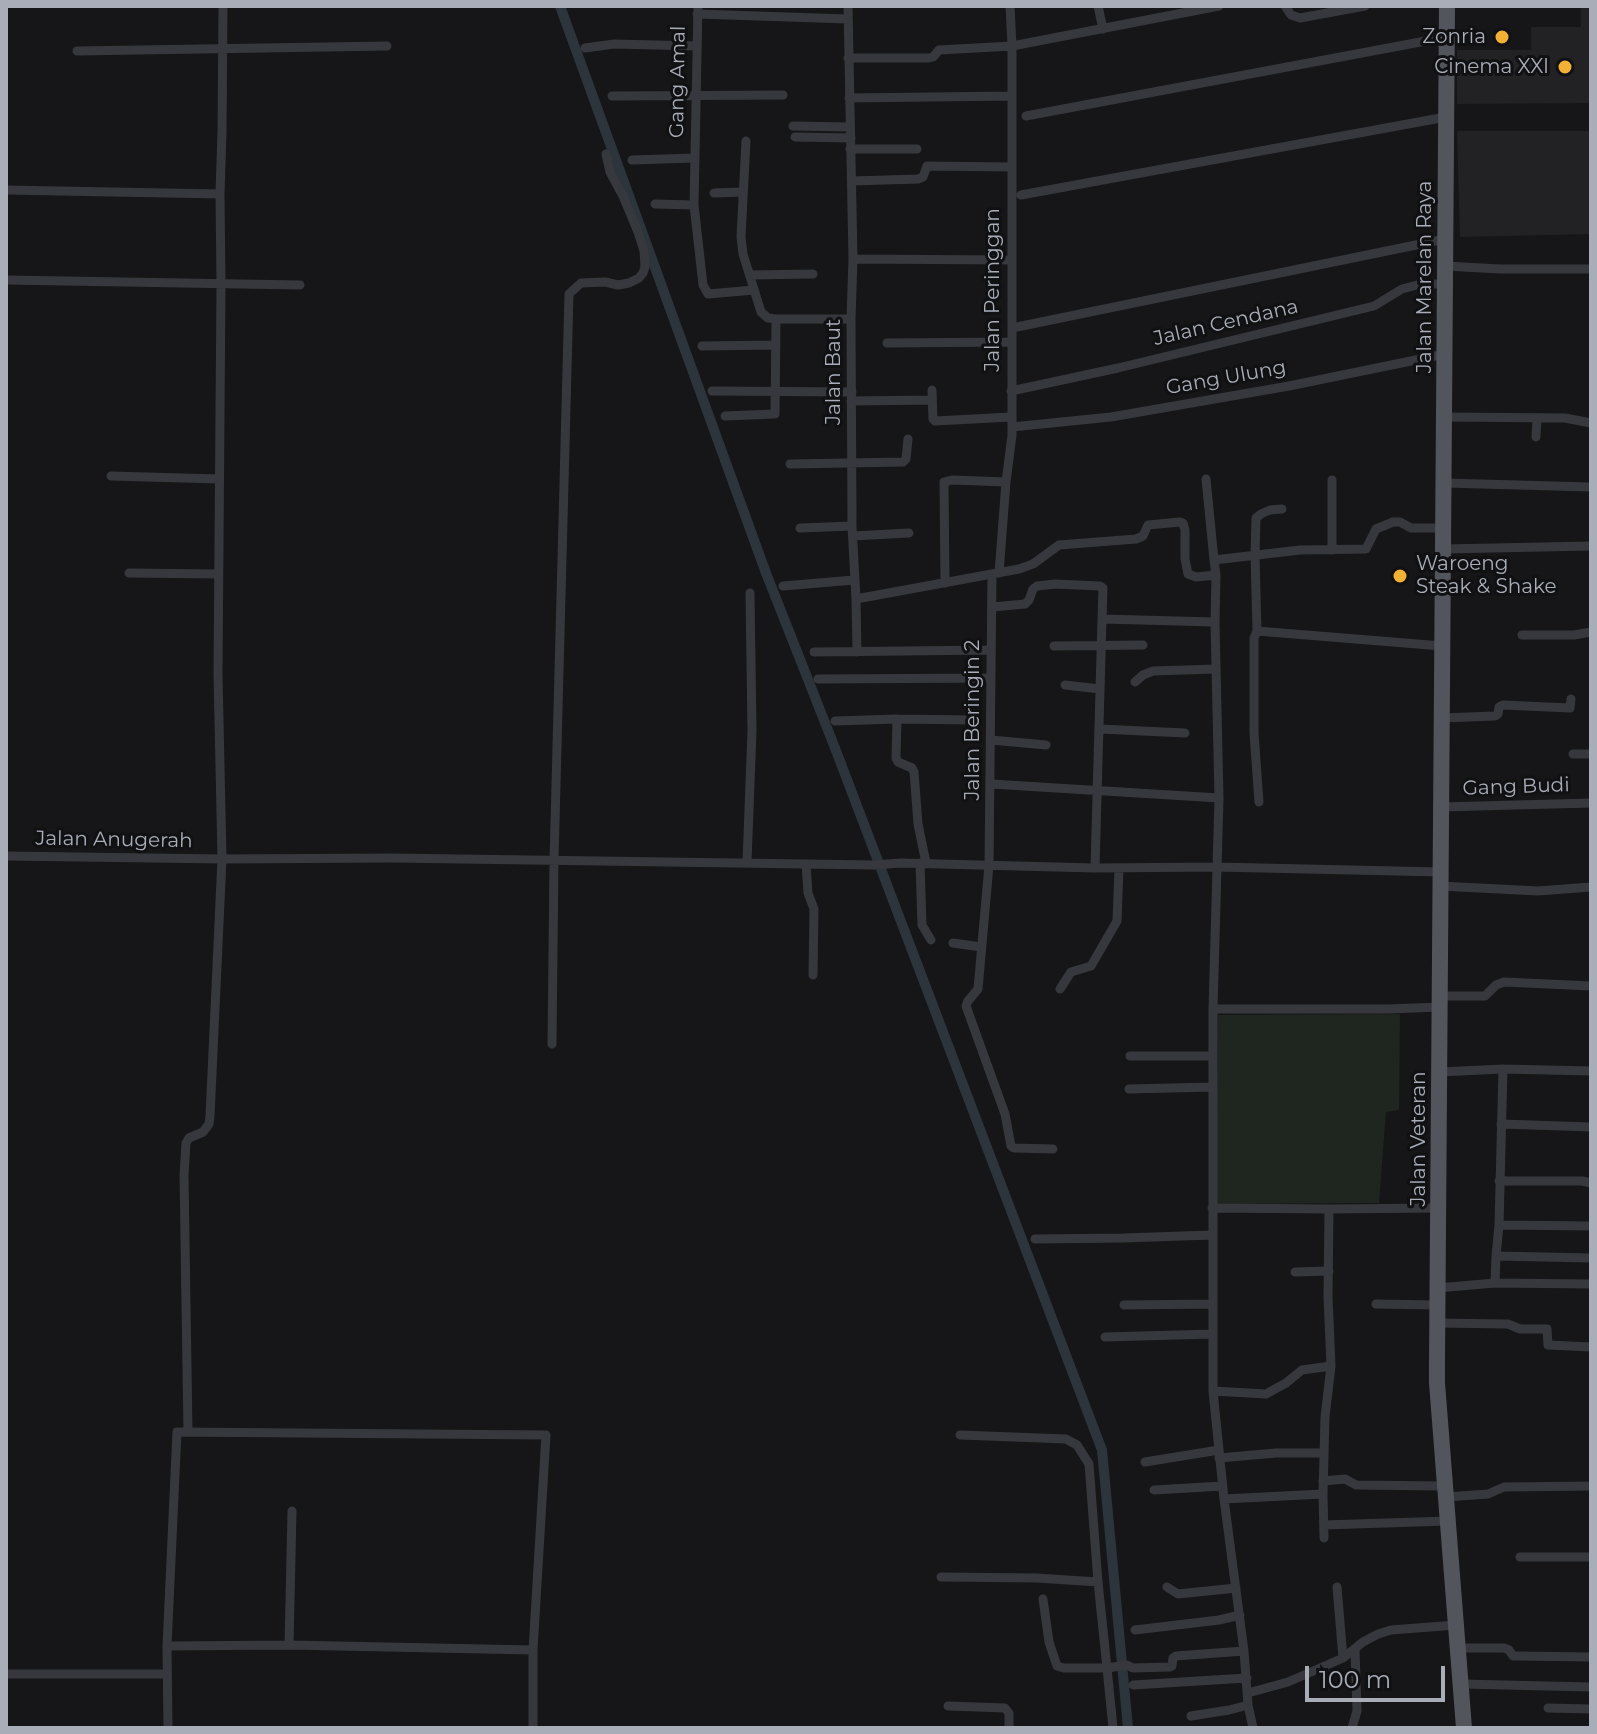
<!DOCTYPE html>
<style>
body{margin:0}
#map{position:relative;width:1597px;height:1734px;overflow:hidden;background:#161618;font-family:Montserrat,sans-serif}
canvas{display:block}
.frame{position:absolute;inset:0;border:8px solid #a8adb8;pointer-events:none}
.scale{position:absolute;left:1305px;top:1666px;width:140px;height:36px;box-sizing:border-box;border:4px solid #a8adb8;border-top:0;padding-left:10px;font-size:24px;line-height:28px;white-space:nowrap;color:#a8adb8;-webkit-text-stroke:6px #111113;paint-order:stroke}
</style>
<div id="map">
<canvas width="1597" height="1734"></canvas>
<div class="frame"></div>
<div class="scale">100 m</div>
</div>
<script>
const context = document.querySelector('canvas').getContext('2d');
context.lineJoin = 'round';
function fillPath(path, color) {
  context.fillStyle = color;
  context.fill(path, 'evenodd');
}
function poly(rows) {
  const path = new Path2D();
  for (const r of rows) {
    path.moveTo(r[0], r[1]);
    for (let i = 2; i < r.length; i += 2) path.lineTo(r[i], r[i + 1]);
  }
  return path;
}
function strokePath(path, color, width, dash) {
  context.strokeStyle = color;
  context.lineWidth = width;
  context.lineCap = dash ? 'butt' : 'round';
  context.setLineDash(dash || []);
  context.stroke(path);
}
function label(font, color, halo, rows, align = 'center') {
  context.font = font + ' Montserrat,sans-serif';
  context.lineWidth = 6;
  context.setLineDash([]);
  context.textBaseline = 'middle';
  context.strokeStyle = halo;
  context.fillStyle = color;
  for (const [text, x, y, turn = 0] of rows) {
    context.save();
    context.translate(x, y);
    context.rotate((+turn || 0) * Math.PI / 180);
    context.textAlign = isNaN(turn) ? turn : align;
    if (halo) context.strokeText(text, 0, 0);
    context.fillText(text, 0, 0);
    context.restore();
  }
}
const built = poly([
 [1581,6,1591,6,1591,103,1457,104,1457,50,1531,50,1531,27,1581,27],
 [1457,131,1591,131,1591,234,1460,237]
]);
const green = poly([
 [1400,1014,1399,1110,1386,1112,1379,1203,1216,1204,1218,1015]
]);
const canal = poly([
 [560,6,766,573,835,748,1102,1450,1128,1728]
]);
const minor = poly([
 [698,6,694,205,703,285,708,294,754,290],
 [848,6,853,259,851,319,852,526,856,599,1019,569,1033,564,1059,545,1136,539,1143,536,1148,525,1180,522,1183,523,1185,530,1185,559,1188,574,1196,577,1216,575],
 [1098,6,1103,29],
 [1285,6,1291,15,1300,18,1365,6],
 [697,14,848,19],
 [585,48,614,44,697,46],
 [77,51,387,46],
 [848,58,929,58,933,57,939,50,1012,46,1219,6],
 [612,96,783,95],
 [849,98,1012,96],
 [1026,116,1447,37],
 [793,126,850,127],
 [795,137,851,138],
 [746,141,741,237,743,254,761,312,768,318,776,319,851,319],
 [850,149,917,149],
 [632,160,695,158],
 [852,181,918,179,923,177,927,166,1012,167],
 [6,190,220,194],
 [714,193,743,192],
 [1021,195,1446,117],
 [655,204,694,205],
 [853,259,1011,260],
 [1445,266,1500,269,1591,269],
 [750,275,813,274],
 [6,280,300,285],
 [1012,328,1445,239],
 [887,343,1011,342],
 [702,346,776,345],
 [932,390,933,419,935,421,1011,417],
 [712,391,852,392],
 [1011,391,1118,368,1374,306,1402,289,1421,284,1445,284],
 [851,401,932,400],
 [725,416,775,414,776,319],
 [1444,417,1565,418,1591,423],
 [1012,427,1111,417,1289,386,1445,354],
 [1536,437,1537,418],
 [790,464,903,462,906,459,908,439],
 [111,476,219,479],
 [1206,479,1214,560],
 [1332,480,1332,550],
 [1444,483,1591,487],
 [800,528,852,526],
 [853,536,909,533],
 [1443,549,1591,546],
 [129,573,218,574],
 [999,573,1006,482,1012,435,1012,46,1010,6],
 [992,574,989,865,978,989,968,1001,966,1006,1005,1114,1011,1146,1014,1148,1053,1149],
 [945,583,944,482,952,480,1006,482],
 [783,586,854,580],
 [856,599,857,652],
 [992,607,1025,604,1029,600,1033,589,1037,586,1055,584,1100,586,1103,588,1102,619],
 [1257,631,1255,555,1256,518,1261,514,1270,510,1282,509],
 [1522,635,1574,635,1591,632],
 [1054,646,1143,645],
 [814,652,991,650],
 [818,679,991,678],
 [1135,682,1143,675,1153,671,1216,669],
 [1065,685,1100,689],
 [1442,718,1495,716,1498,714,1499,707,1503,705,1570,708,1571,699],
 [897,719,896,758,898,762,912,768,914,772,918,824,926,863],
 [835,721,897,719,974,720],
 [1100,729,1185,733],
 [991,740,1046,745],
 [1573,754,1591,754],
 [991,784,1219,798],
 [1259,802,1254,733,1254,638,1257,631,1442,646],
 [1441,807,1591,803],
 [6,856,222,859,392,858,874,865,901,863,1095,868,1216,867,1441,872],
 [747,862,752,731,750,593],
 [920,863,922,925,931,940],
 [806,864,808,893,814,909,813,975],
 [1095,868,1102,619,1215,622],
 [1440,886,1538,891,1591,887],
 [953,943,981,947],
 [1060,989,1071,972,1091,966,1117,921,1119,868],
 [1440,996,1485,996,1496,985,1504,982,1591,986],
 [1213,1009,1388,1009,1440,1007],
 [552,1044,554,860,569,294,581,283,605,282,618,285,629,283,639,278,643,273,645,267,644,251,638,232,623,196,610,172,606,154],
 [1130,1056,1213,1056],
 [1439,1072,1503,1069,1591,1071],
 [1129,1089,1213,1087],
 [1501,1124,1591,1127],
 [1499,1181,1582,1181,1591,1183],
 [1212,1208,1329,1209,1438,1208],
 [1499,1225,1591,1226],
 [1035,1239,1123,1238,1212,1235],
 [1496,1256,1591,1258],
 [1295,1272,1329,1271],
 [1495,1283,1496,1256,1499,1225,1503,1069],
 [1437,1288,1495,1283,1591,1284],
 [1376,1304,1438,1305],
 [1124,1305,1212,1304],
 [1437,1323,1508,1324,1520,1329,1547,1329,1548,1345,1591,1347],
 [1105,1337,1213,1334],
 [1213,1391,1266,1394,1286,1383,1302,1370,1331,1366],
 [188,1432,184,1175,186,1143,189,1138,203,1132,209,1124,210,1116,222,859,218,674,221,284,220,194,222,132,223,6],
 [960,1435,1066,1439,1077,1445,1089,1464,1098,1582,1107,1668,1064,1668,1057,1666,1049,1642,1043,1599],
 [1219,1458,1276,1453,1324,1453],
 [1145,1462,1219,1450],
 [1323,1481,1345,1479,1356,1485,1445,1486],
 [1154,1490,1223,1486],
 [1323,1494,1324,1538],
 [1446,1497,1488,1494,1504,1487,1591,1486],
 [1224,1499,1323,1494,1325,1417,1331,1366,1328,1297,1329,1209],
 [1324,1525,1448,1521],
 [1520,1557,1591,1557],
 [941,1577,1037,1578,1098,1582],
 [1167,1587,1178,1594,1236,1588],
 [1337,1587,1343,1658],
 [1135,1630,1219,1620,1240,1615],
 [289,1645,292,1511],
 [167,1646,289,1645,533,1650],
 [1458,1648,1504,1648,1509,1650,1513,1656,1517,1656,1591,1657],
 [6,1674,167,1674],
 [1461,1684,1591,1687],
 [1133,1685,1247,1678],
 [1248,1693,1288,1682,1343,1658,1363,1642,1378,1634,1391,1630,1456,1625],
 [948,1706,1005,1708,1009,1713,1009,1728],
 [1548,1708,1591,1709],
 [1191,1716,1229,1710,1248,1705],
 [168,1728,167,1646,177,1432,546,1435,533,1650,533,1728],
 [1113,1728,1107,1668,1127,1665,1133,1668,1170,1667,1172,1666,1173,1658,1176,1656,1244,1651],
 [1253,1728,1248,1705,1244,1651,1224,1499,1213,1391,1213,1009,1219,798,1215,622,1216,575,1214,560,1300,550,1366,549,1376,529,1393,522,1400,522,1411,528,1443,528],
 [1352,1728,1357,1711,1355,1649]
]);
const primary = poly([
 [1447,6,1437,1361,1437,1383,1464,1728]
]);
const markers = [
 [1502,37,8,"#f2b134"],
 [1565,67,8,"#f2b134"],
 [1400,576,8,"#f2b134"]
];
const poiNames = [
 ["Zonria",1486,37],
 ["Cinema XXI",1549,67],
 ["Waroeng",1416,564,"left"],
 ["Steak & Shake",1416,587,"left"]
];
const streetNames = [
 ["Gang Amal",678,82,-89],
 ["Jalan Marelan Raya",1425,277,-90],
 ["Jalan Peringgan",993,290,-90],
 ["Jalan Cendana",1226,323,-13],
 ["Jalan Baut",834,372,-90],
 ["Gang Ulung",1226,378,-10],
 ["Jalan Beringin 2",973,720,-90],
 ["Gang Budi",1516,787,-2],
 ["Jalan Anugerah",114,840,1],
 ["Jalan Veteran",1419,1139,-90]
];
fillPath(built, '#222225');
fillPath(green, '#1e261f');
strokePath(canal, '#2c353c', 10);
strokePath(minor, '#37383d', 9);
strokePath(primary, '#53555c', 16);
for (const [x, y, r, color] of markers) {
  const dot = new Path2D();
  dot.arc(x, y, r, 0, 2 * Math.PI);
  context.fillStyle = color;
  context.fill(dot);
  strokePath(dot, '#111113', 3);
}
label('20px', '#a8adb8', '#111113', poiNames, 'right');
label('20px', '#a8adb8', '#111113', streetNames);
</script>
